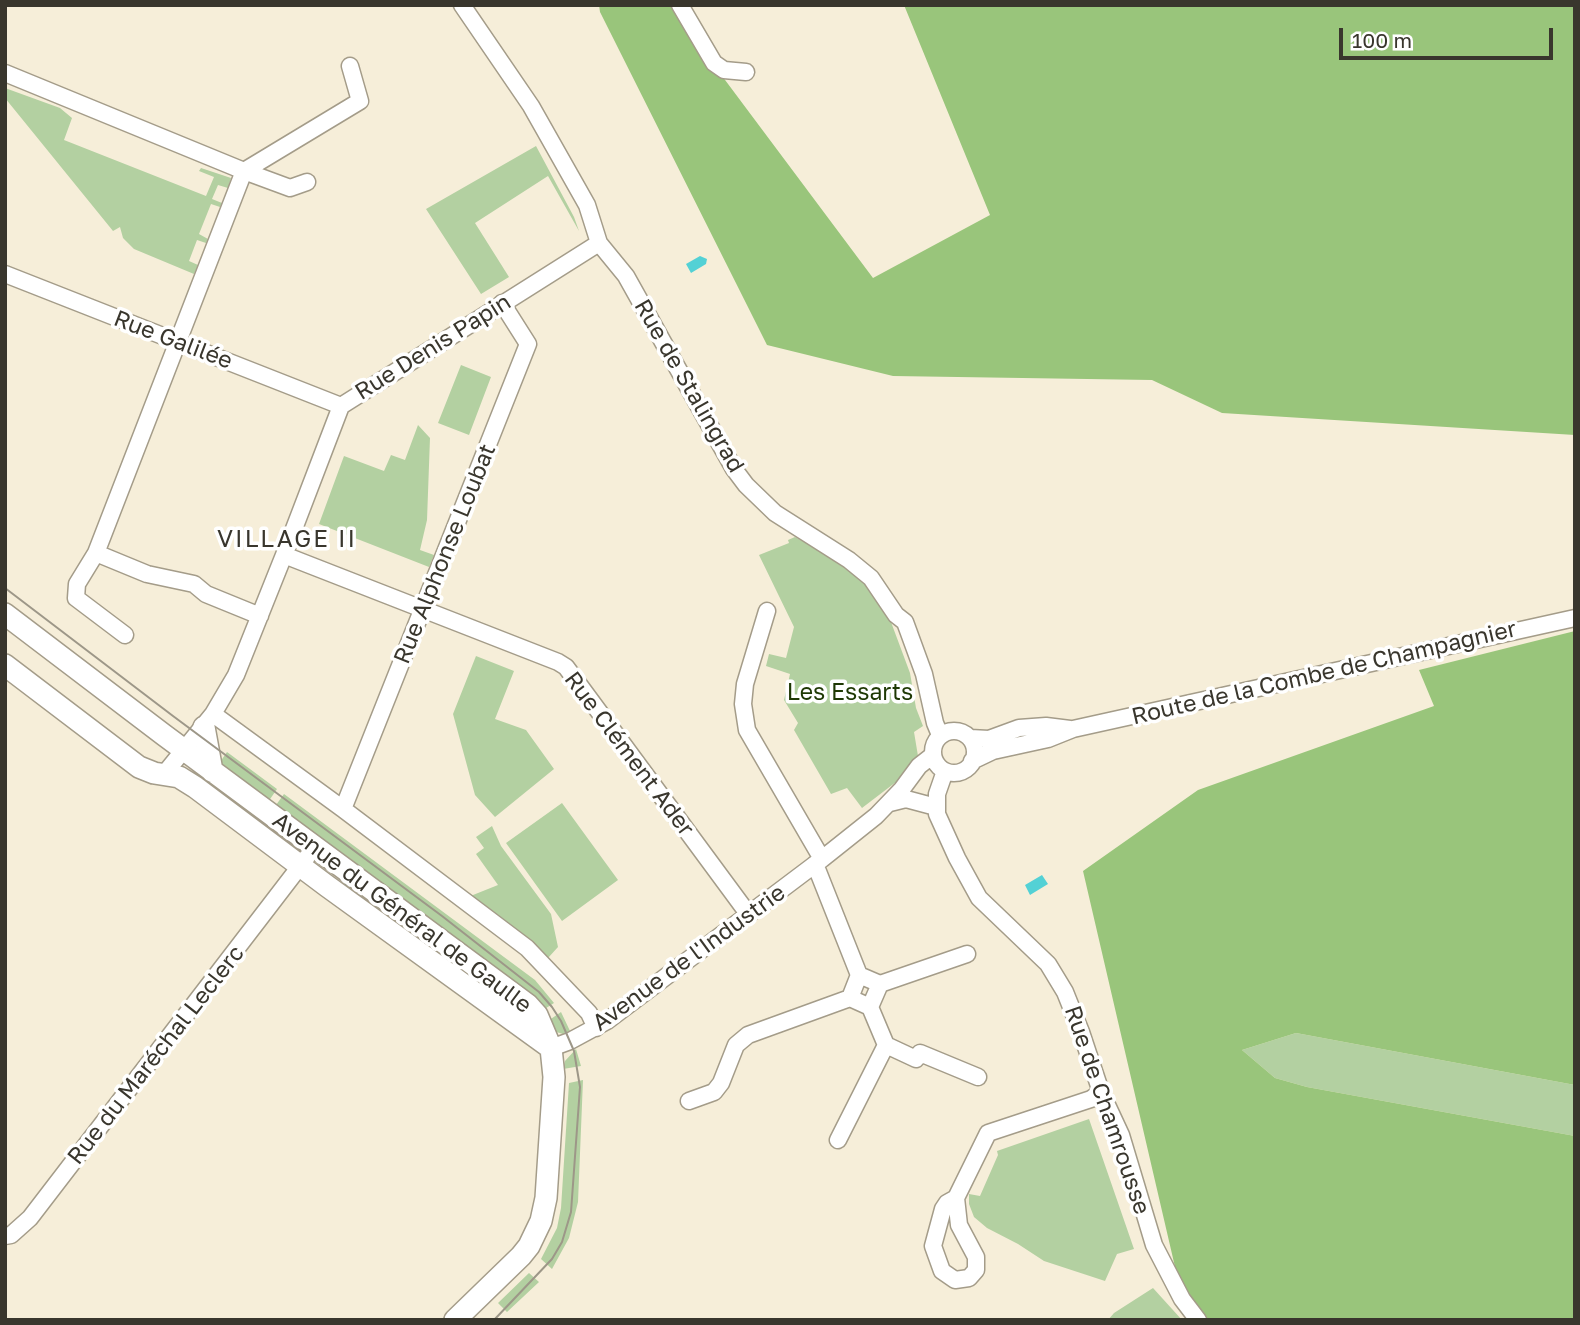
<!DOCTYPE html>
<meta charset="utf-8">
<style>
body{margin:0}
#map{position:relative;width:1580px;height:1325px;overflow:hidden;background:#f6eed9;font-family:"Golos Text",sans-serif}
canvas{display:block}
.frame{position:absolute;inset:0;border:7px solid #39362d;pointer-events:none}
.scale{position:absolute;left:1339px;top:28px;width:214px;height:32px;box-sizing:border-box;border:4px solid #39362d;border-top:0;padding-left:9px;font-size:21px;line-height:24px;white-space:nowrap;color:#39362d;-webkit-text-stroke:5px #fff;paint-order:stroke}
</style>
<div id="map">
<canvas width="1580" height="1325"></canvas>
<div class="frame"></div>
<div class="scale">100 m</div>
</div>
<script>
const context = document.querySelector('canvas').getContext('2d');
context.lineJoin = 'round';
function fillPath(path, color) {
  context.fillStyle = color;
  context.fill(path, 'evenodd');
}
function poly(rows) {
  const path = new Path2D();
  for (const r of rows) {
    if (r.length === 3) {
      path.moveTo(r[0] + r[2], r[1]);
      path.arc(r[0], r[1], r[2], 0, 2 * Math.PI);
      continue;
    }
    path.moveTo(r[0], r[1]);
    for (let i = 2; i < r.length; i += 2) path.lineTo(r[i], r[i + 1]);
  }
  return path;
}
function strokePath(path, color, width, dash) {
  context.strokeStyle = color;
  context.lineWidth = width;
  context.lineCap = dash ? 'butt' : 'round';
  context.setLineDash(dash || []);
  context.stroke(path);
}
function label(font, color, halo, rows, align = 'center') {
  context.font = font + ' "Golos Text",sans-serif';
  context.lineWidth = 7;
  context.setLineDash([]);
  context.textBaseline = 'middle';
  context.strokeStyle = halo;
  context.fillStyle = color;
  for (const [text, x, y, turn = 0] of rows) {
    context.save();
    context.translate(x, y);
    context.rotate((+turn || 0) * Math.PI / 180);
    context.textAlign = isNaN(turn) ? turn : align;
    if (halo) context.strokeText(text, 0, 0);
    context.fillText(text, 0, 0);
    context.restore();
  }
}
const green = poly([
 [5,88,60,108,72,118,64,140,206,196,214,177,199,171,201,168,231,178,228,188,218,185,212,199,222,203,220,207,211,204,199,234,208,239,206,243,197,240,189,261,198,265,194,274,134,249,123,238,120,227,113,231,5,98],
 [536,146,574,217,579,231,548,176,475,223,509,277,481,294,426,209],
 [461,365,491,377,469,435,438,423],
 [418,425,430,438,427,520,420,550,434,555,429,567,319,524,344,456,384,471,391,455,405,460],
 [795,537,839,561,869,585,888,614,910,673,916,708,923,726,914,732,918,756,896,782,862,808,847,788,831,794,794,730,798,723,784,700,790,674,766,666,769,654,786,658,794,627,759,555,789,543,788,540],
 [476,656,514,671,495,719,526,730,554,769,495,817,475,795,453,714],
 [227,752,277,789,266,805,248,785,220,762],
 [208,774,288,834,280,846,200,787],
 [284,794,535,980,554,1003,540,1012,348,866,352,860,276,805],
 [562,803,618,880,562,921,506,843],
 [492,826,501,846,551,914,558,947,548,958,468,897,498,885,476,854,484,848,476,837],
 [561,1012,570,1031,563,1034,553,1031,545,1023],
 [1296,1033,1575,1085,1575,1136,1307,1087,1275,1078,1242,1050],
 [576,1049,581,1066,563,1069,565,1061],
 [583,1080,578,1202,569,1238,552,1269,541,1259,557,1228,561,1208,569,1083],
 [1089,1119,1134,1249,1117,1254,1105,1281,1044,1261,1018,1244,987,1228,974,1217,969,1204,969,1194,980,1196,998,1155,997,1151],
 [529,1273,539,1282,507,1312,498,1303],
 [1153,1288,1182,1320,1108,1320,1114,1313]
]);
const forest = poly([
 [599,5,673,5,675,13,873,278,990,215,904,5,1575,5,1575,435,1222,413,1152,380,893,376,767,345,600,12],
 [1575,631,1575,1085,1296,1033,1242,1050,1275,1078,1307,1087,1575,1136,1575,1320,1207,1320,1182,1297,1083,871,1198,790,1434,706,1419,670]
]);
const water = poly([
 [700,256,707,259,706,264,691,273,686,264],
 [1042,875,1048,884,1030,895,1025,885],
 [346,881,517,1007,513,1013,342,886]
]);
const minor = poly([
 [462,5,531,106,587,205,599,243,626,276,734,469,746,485,775,513,849,560,871,578,896,615,905,622,924,674,935,723,940,735],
 [680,5,714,63,724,70,746,72],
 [5,73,244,171,96,553,147,574,194,584,206,594,260,616],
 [244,171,360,101,350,66],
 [244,171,290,188,307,182],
 [5,274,341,406],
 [96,553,77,584,76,598,125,635],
 [284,555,558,662,566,667,749,915],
 [767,611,745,684,743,704,747,730,822,859],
 [213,714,343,809,527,948,589,1013,596,1028],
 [954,752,21],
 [970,738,989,739,1019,728,1046,726,1070,729],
 [972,761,993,751,1048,739,1073,729,1575,618],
 [945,771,937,794,937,814,957,858,979,898,1048,964,1065,992,1081,1032,1101,1092,1121,1135,1154,1245,1182,1299,1198,1320],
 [165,773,213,714,236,675,284,555,341,406,599,243],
 [890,803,906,799,936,807],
 [343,809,528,344,502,303],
 [815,864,859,975],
 [880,984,967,954],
 [870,1007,886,1045],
 [551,1048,570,1041,607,1021,822,859,876,816,902,789,919,766,933,755],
 [689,1101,714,1092,721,1083,736,1045,748,1035,850,998,870,1007,880,984,859,975,850,998],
 [838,1140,886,1045,916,1059,920,1053,978,1077],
 [956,1198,959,1225,976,1257,976,1270,969,1278,955,1280,942,1271,933,1246,943,1209,947,1203,956,1198],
 [956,1198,988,1133,1091,1099,1101,1092],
 [5,1236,11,1235,30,1218,307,857]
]);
const major = poly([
 [5,614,164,735,528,1005,537,1015,551,1048,554,1077,546,1198,541,1221,529,1246,521,1256,455,1320],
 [5,665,139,767,154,773,179,777,195,787,327,886,551,1048],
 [204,727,212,771]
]);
const tram = poly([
 [5,588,173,716,442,916,539,992,552,1007,561,1021,574,1051,580,1087,571,1212,562,1242,552,1259,494,1320]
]);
const streetNames = [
 ["Rue Galilée",173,340,21],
 ["Rue Denis Papin",433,347,-32],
 ["Rue de Stalingrad",689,386,60],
 ["Rue Alphonse Loubat",445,554,-68],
 ["Route de la Combe de Champagnier",1324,673,-13],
 ["Rue Clément Ader",629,754,53],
 ["Avenue du Général de Gaulle",402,913,37],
 ["Avenue de l'Industrie",689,958,-36],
 ["Rue du Maréchal Leclerc",156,1055,-52],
 ["Rue de Chamrousse",1107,1110,71]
];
const parkNames = [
 ["Les Essarts",850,693]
];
const neighbourhoodNames = [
 ["VILLAGE II",287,539]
];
fillPath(green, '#b3d0a1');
fillPath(forest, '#99c57b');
fillPath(water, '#53d1d5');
strokePath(minor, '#a49c89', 19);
strokePath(major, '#a49c89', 24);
strokePath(minor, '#fff', 16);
strokePath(major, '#fff', 21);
strokePath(tram, '#9d9788', 2);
label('23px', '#39362d', '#fff', streetNames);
label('23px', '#1e3803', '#fff', parkNames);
context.letterSpacing = '2px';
label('24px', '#39362d', '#fff', neighbourhoodNames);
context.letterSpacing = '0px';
</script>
